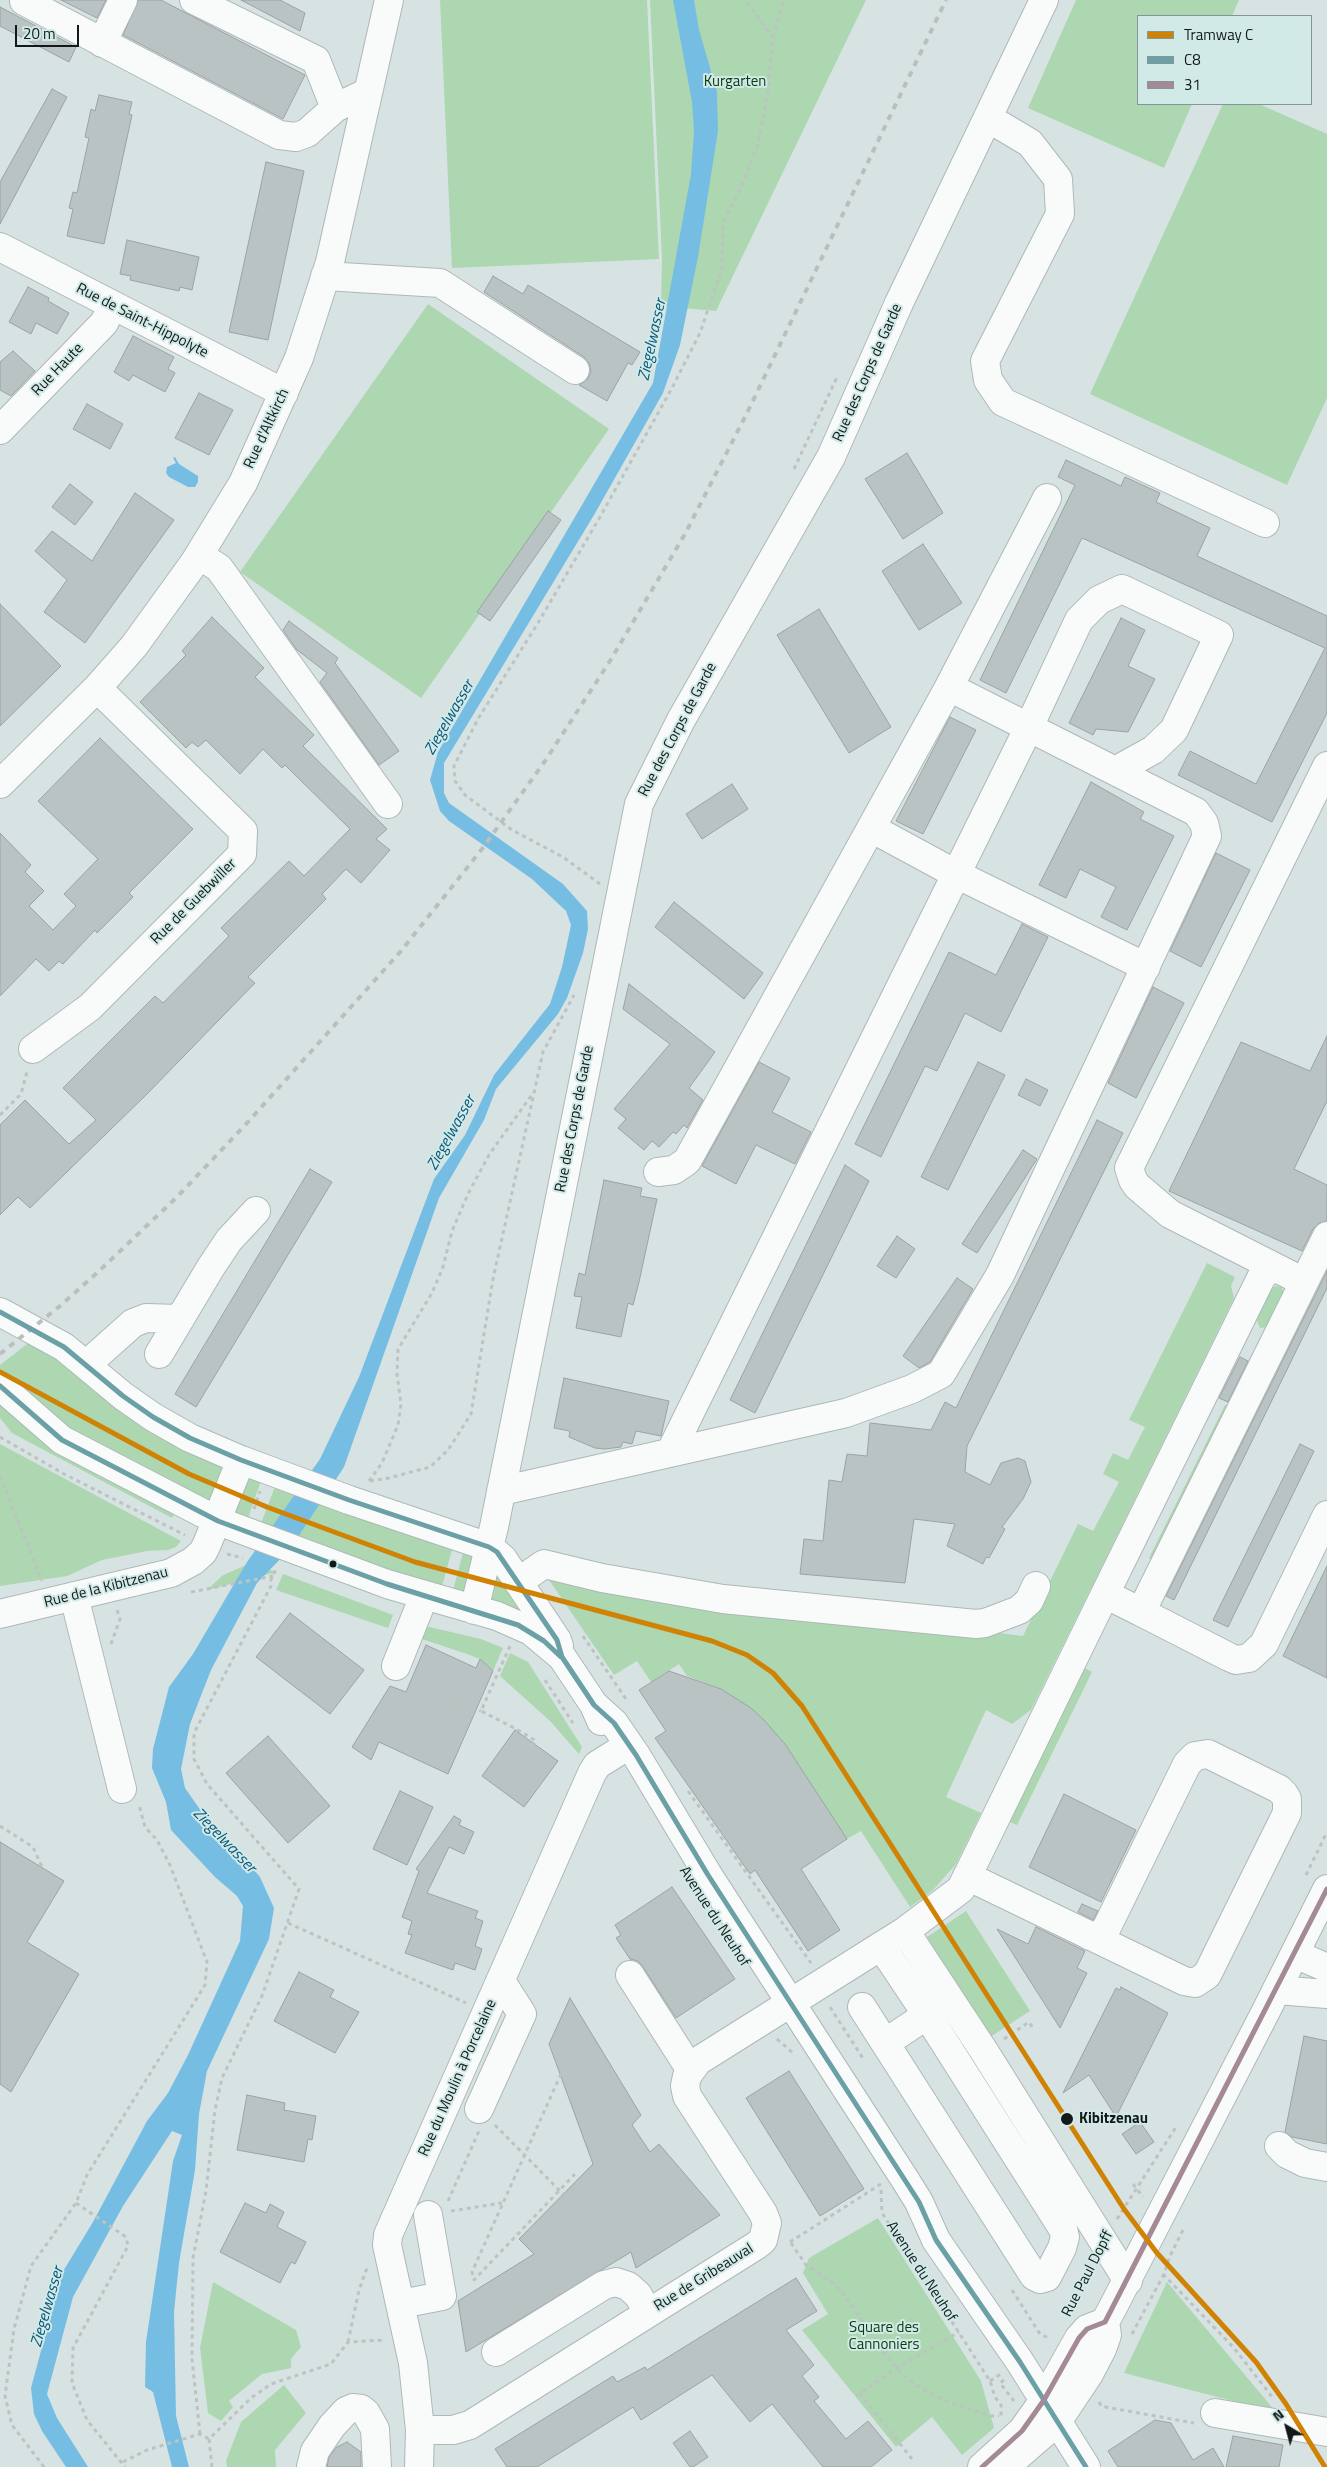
<!DOCTYPE html>
<meta charset="utf-8">
<style>
body{margin:0}
#map{position:relative;width:1327px;height:2467px;overflow:hidden;background:#d7e3e2;font-family:"Titillium Web",sans-serif}
canvas{display:block}
.legend{position:absolute;left:1137px;top:15px;width:175px;height:90px;box-sizing:border-box;background:#d1e9e7;border:1px solid #849695;margin:0;padding:6px 9px;list-style:none;font-size:15px;color:#111a19}
.legend li{display:flex;align-items:center;gap:10px;height:25px}
.legend b{width:25px;border:1px solid #849695}
.north{position:absolute;left:1262px;top:2402px;width:50px;height:50px;-webkit-text-stroke:4px #d1e9e7;paint-order:stroke;rotate:323deg;font-size:14px;font-weight:700;line-height:20px;text-align:center;color:#111a19}
.north::after{content:'';display:block;margin:auto;width:18px;height:22px;background:#111a19;clip-path:polygon(50% 0,100% 100%,50% 72%,0 100%)}
.scale{position:absolute;left:15px;top:25px;width:64px;height:22px;box-sizing:border-box;border:2px solid #111a19;border-top:0;padding-left:6px;font-size:15px;line-height:18px;white-space:nowrap;color:#111a19;-webkit-text-stroke:4px #d1e9e7;paint-order:stroke}
</style>
<div id="map">
<canvas width="1327" height="2467"></canvas>
<ul class="legend">
<li><b style="height:6px;background:#d08204"></b>Tramway C</li>
<li><b style="height:6px;background:#6aa0a6"></b>C8</li>
<li><b style="height:6px;background:#a48a97"></b>31</li>
</ul>
<div class="north">N</div>
<div class="scale">20 m</div>
</div>
<script>
const context = document.querySelector('canvas').getContext('2d');
context.lineJoin = 'round';
function fillPath(path, color) {
  context.fillStyle = color;
  context.fill(path, 'evenodd');
}
function poly(rows) {
  const path = new Path2D();
  for (const r of rows) {
    path.moveTo(r[0], r[1]);
    for (let i = 2; i < r.length; i += 2) path.lineTo(r[i], r[i + 1]);
  }
  return path;
}
function strokePath(path, color, width, dash) {
  context.strokeStyle = color;
  context.lineWidth = width;
  context.lineCap = dash ? 'butt' : 'round';
  context.setLineDash(dash || []);
  context.stroke(path);
}
function label(font, color, halo, rows, align = 'center') {
  context.font = font + ' "Titillium Web",sans-serif';
  context.lineWidth = 4;
  context.setLineDash([]);
  context.textBaseline = 'middle';
  context.strokeStyle = halo;
  context.fillStyle = color;
  for (const [text, x, y, turn = 0] of rows) {
    context.save();
    context.translate(x, y);
    context.rotate((+turn || 0) * Math.PI / 180);
    context.textAlign = isNaN(turn) ? turn : align;
    if (halo) context.strokeText(text, 0, 0);
    context.fillText(text, 0, 0);
    context.restore();
  }
}
const green = poly([
 [440,0,647,0,659,259,452,268],
 [650,0,866,0,716,311,661,306,662,259],
 [1076,0,1239,0,1232,16,1138,16,1138,104,1192,104,1164,168,1028,108],
 [1223,104,1259,104,1327,134,1327,398,1287,485,1090,394],
 [428,304,609,429,421,698,240,572],
 [1207,1263,1235,1277,1231,1286,1234,1298,1031,1710,1012,1724,986,1710,946,1797,981,1813,956,1864,933,1890,910,1907,861,1831,847,1839,785,1744,764,1720,751,1708,721,1689,687,1676,679,1664,651,1682,637,1661,614,1675,547,1577,1023,1636,1078,1524,1093,1531,1119,1482,1103,1474,1113,1453,1128,1460,1145,1427,1129,1420],
 [1276,1286,1281,1287,1285,1293,1268,1327,1260,1328,1256,1318,1269,1290],
 [31,1341,222,1463,223,1468,209,1505,78,1440,0,1380,0,1365],
 [0,1403,177,1509,172,1518,12,1433,0,1418],
 [1225,1405,1230,1407,1155,1561,1149,1558],
 [0,1444,181,1541,176,1547,168,1550,147,1551,102,1560,67,1576,0,1586],
 [250,1478,262,1478,247,1521,234,1514,234,1511,247,1481],
 [276,1484,453,1546,441,1590,260,1526],
 [464,1549,474,1557,466,1589,463,1592,452,1594],
 [249,1564,277,1572,207,1590,223,1575],
 [495,1572,540,1625,493,1603,490,1597],
 [283,1574,393,1615,388,1628,276,1590],
 [421,1625,481,1639,503,1648,493,1671,480,1659,467,1654,416,1637],
 [510,1653,528,1662,582,1747,579,1754,550,1721,500,1676],
 [1083,1667,1092,1672,1017,1825,1008,1821],
 [966,1911,1030,2011,990,2037,927,1937],
 [878,2218,981,2381,994,2428,962,2455,932,2417,896,2447,802,2330,828,2314,803,2273,809,2258],
 [213,2282,296,2330,301,2347,291,2359,291,2368,262,2374,229,2401,233,2407,221,2421,208,2413,200,2348],
 [1167,2282,1276,2412,1124,2373],
 [284,2385,306,2413,275,2450,276,2467,227,2467,226,2461,241,2422]
]);
const water = poly([
 [673,0,694,0,699,30,717,92,718,131,698,257,680,345,663,393,594,515,444,763,444,793,449,803,563,884,587,911,588,929,583,953,567,998,558,1014,496,1089,484,1120,439,1198,344,1467,290,1549,257,1583,211,1670,190,1724,181,1769,185,1788,199,1808,260,1877,274,1908,269,1939,207,2071,199,2114,195,2170,179,2263,174,2312,176,2416,189,2467,172,2467,153,2392,145,2387,146,2342,173,2161,182,2135,172,2131,123,2206,73,2297,47,2394,57,2418,88,2467,66,2467,42,2431,34,2414,31,2388,62,2273,93,2222,147,2121,168,2093,188,2055,240,1941,243,1906,237,1896,215,1877,171,1830,166,1802,152,1768,153,1749,169,1687,193,1654,247,1562,320,1459,359,1377,434,1179,465,1135,494,1075,550,1004,562,967,571,925,566,911,532,879,449,821,440,811,430,780,438,752,653,383,691,174,694,131,692,102],
 [175,457,179,464,198,476,198,482,195,487,188,487,169,477,166,473,167,467,176,463,173,458]
]);
const building = poly([
 [61,0,106,0,97,18,61,0],
 [138,0,161,0,305,75,283,119,123,35,138,0],
 [241,0,280,0,305,13,300,31,241,0],
 [0,7,76,47,69,62,0,26,0,7],
 [52,89,67,97,0,224,0,182,52,89],
 [99,95,132,102,129,114,132,115,104,244,67,236,73,209,69,208,73,192,77,193,89,138,85,137,91,109,95,111,99,95],
 [266,162,304,171,268,340,229,332,266,162],
 [127,240,199,257,192,290,180,287,179,291,130,280,131,276,120,274,127,240],
 [493,276,523,294,528,285,640,352,632,365,628,363,607,401,579,385,588,379,591,371,589,363,584,357,484,292,493,276],
 [28,287,49,298,48,301,69,313,57,334,36,323,31,334,9,322,28,287],
 [133,336,174,357,168,369,175,373,165,392,133,375,129,381,114,372,133,336],
 [13,351,35,371,11,396,0,390,0,362,13,351],
 [199,393,233,410,209,455,175,438,199,393],
 [87,404,123,424,110,449,73,429,87,404],
 [907,453,943,513,903,539,865,479,907,453],
 [1066,460,1121,486,1125,477,1160,493,1156,502,1210,528,1197,556,1327,616,1327,713,1272,822,1178,775,1190,751,1256,784,1325,648,1082,538,1006,693,980,680,1075,485,1058,477,1066,460],
 [70,484,93,502,75,525,52,507,70,484],
 [135,493,174,520,85,643,44,612,67,580,35,551,52,531,92,561,135,493],
 [548,511,561,520,490,621,477,612,548,511],
 [923,544,962,603,919,630,882,571,923,544],
 [0,604,61,666,0,726,0,604],
 [819,609,891,727,849,753,777,635,819,609],
 [212,617,264,668,255,677,314,735,303,746,387,829,376,839,390,850,361,883,346,869,322,894,326,899,248,977,255,983,146,1095,30,1208,18,1197,0,1215,0,1125,25,1100,69,1144,96,1120,63,1088,155,996,163,1003,229,936,221,928,289,861,304,876,350,829,285,765,282,768,263,749,240,774,206,740,198,747,192,742,186,748,140,702,186,655,182,651,212,617],
 [1121,618,1145,630,1128,666,1155,679,1128,732,1096,729,1093,735,1069,723,1121,618],
 [289,621,338,658,335,663,399,751,379,765,320,682,327,673,296,649,283,630,289,621],
 [950,717,976,730,923,834,896,821,950,717],
 [100,738,193,829,129,893,133,897,97,933,95,930,63,964,59,961,49,971,36,959,0,996,0,833,31,865,25,872,44,891,29,906,53,930,76,906,64,894,98,859,38,801,100,738],
 [1091,782,1144,812,1140,819,1174,836,1127,930,1101,917,1116,887,1080,869,1066,898,1039,885,1091,782],
 [732,784,748,809,702,839,686,814,732,784],
 [1216,853,1250,870,1201,967,1170,951,1216,853],
 [674,902,763,973,744,999,655,927,674,902],
 [1022,924,1048,937,1001,1032,965,1013,937,1071,925,1066,881,1157,855,1144,949,952,996,975,1022,924],
 [629,984,715,1052,689,1088,703,1100,687,1128,684,1125,676,1134,673,1132,659,1147,652,1141,644,1150,618,1128,626,1119,614,1109,670,1044,623,1009,629,984],
 [1153,987,1184,1003,1136,1098,1108,1083,1153,987],
 [1327,1036,1327,1101,1294,1169,1327,1185,1327,1221,1319,1223,1313,1229,1302,1251,1169,1191,1241,1042,1310,1071,1327,1036],
 [759,1062,790,1078,772,1112,811,1132,795,1164,756,1145,736,1184,702,1166,759,1062],
 [978,1062,1005,1075,948,1190,921,1177,978,1062],
 [1026,1079,1048,1090,1040,1106,1018,1095,1026,1079],
 [1097,1120,1123,1133,967,1446,965,1472,990,1485,1001,1463,1018,1458,1025,1461,1031,1482,1023,1499,1002,1527,1005,1529,989,1558,986,1557,983,1564,947,1546,955,1524,914,1519,905,1583,800,1574,804,1539,823,1541,829,1480,842,1482,847,1454,867,1456,870,1423,931,1430,945,1402,956,1408,1097,1120],
 [1023,1150,1037,1159,977,1253,962,1244,1023,1150],
 [845,1165,869,1181,755,1413,730,1400,845,1165],
 [310,1169,332,1182,196,1407,175,1394,310,1169],
 [604,1180,642,1188,640,1196,657,1199,639,1282,633,1305,628,1303,621,1337,576,1328,582,1297,574,1296,579,1273,585,1275,604,1180],
 [897,1236,915,1249,896,1278,877,1266,897,1236],
 [1327,1271,1327,1288,1174,1600,1166,1596,1327,1271],
 [957,1278,973,1289,930,1362,919,1368,903,1356,957,1278],
 [1240,1357,1248,1361,1228,1402,1219,1398,1240,1357],
 [564,1378,669,1401,661,1436,636,1431,632,1444,623,1442,621,1447,605,1449,595,1448,569,1437,570,1431,554,1428,564,1378],
 [1300,1444,1314,1451,1228,1627,1213,1620,1300,1444],
 [1327,1566,1327,1678,1283,1656,1327,1566],
 [290,1613,364,1670,330,1714,256,1657,290,1613],
 [426,1645,476,1668,480,1659,493,1671,448,1774,379,1742,371,1760,352,1747,390,1686,406,1692,426,1645],
 [669,1671,721,1689,751,1708,764,1720,785,1744,847,1839,801,1869,840,1930,808,1951,755,1870,750,1874,655,1738,666,1731,639,1690,669,1671],
 [515,1730,558,1761,524,1807,482,1776,515,1730],
 [268,1736,330,1806,288,1843,226,1773,268,1736],
 [400,1791,433,1807,407,1865,373,1849,400,1791],
 [1064,1794,1136,1830,1101,1902,1029,1867,1064,1794],
 [454,1816,461,1820,459,1825,474,1832,464,1854,449,1847,427,1893,478,1911,475,1918,483,1921,475,1946,482,1949,475,1970,455,1963,453,1970,405,1953,412,1935,408,1934,412,1921,402,1917,419,1871,416,1869,454,1816],
 [0,1842,64,1881,27,1942,79,1974,11,2092,0,2084,0,1842],
 [672,1887,735,1979,676,2018,643,1967,638,1961,630,1959,616,1938,621,1935,615,1925,672,1887],
 [1082,1904,1098,1911,1093,1920,1078,1912,1082,1904],
 [1036,1927,1085,1951,1077,1968,1087,1973,1060,2028,997,1929,1028,1944,1036,1927],
 [299,1972,334,1990,330,1997,359,2012,335,2053,274,2021,299,1972],
 [1121,1987,1168,2013,1116,2117,1089,2075,1063,2093,1116,1988,1120,1990,1121,1987],
 [570,1998,641,2115,632,2125,650,2152,659,2144,720,2215,636,2268,631,2252,466,2352,458,2301,534,2254,519,2239,593,2164,549,2044,570,1998],
 [1304,2036,1327,2041,1327,2144,1292,2137,1285,2132,1304,2036],
 [789,2071,864,2189,820,2216,746,2098,789,2071],
 [247,2095,285,2103,284,2110,316,2116,312,2140,308,2139,304,2162,237,2150,247,2095],
 [1140,2122,1154,2142,1136,2154,1122,2134,1140,2122],
 [245,2203,266,2213,270,2204,284,2212,277,2227,306,2242,295,2264,291,2262,280,2283,220,2252,245,2203],
 [796,2278,817,2311,786,2330,814,2365,802,2376,819,2397,814,2401,846,2439,868,2421,892,2450,871,2467,823,2467,772,2404,750,2422,712,2375,641,2420,633,2407,537,2467,507,2467,495,2449,613,2376,617,2382,645,2367,647,2370,796,2278],
 [1155,2420,1171,2423,1193,2460,1213,2448,1224,2467,1118,2467,1108,2451,1155,2420],
 [690,2431,708,2457,693,2467,690,2467,673,2443,690,2431],
 [1233,2436,1283,2445,1279,2467,1226,2467,1233,2436],
 [347,2442,361,2452,361,2467,327,2467,329,2457,337,2447,347,2442]
]);
const path = poly([
 [773,37,784,0],
 [794,469,838,375],
 [600,884,563,857,512,830,465,795,455,781,454,766,478,719,538,623,600,517,672,388,700,333,722,268,723,223,743,183,758,144,768,90,773,37,745,0],
 [0,1115,21,1094,27,1072],
 [0,1437,64,1474,185,1535],
 [0,1476,42,1581],
 [369,1481,382,1463,398,1425,401,1404,397,1374,398,1349,432,1293,443,1267,452,1231,468,1194,489,1155,533,1093],
 [370,1481,389,1478,430,1467,448,1450,471,1414,493,1279,543,1052,574,995],
 [254,1509,260,1491],
 [227,1554,243,1558],
 [191,1592,273,1576],
 [583,1636,626,1699],
 [111,1644,120,1619,117,1610],
 [510,1646,481,1711,518,1730,536,1741,532,1746],
 [545,1680,573,1723],
 [444,1713,450,1698,481,1711],
 [688,1791,811,1963],
 [0,1826,33,1847,46,1876],
 [1306,1875,1327,1832],
 [288,1923,466,2003],
 [830,2007,864,2060],
 [777,2039,793,2053],
 [1004,2039,1029,2022,1034,2030],
 [561,2074,472,2272,474,2280,575,2174],
 [495,2125,563,2194],
 [1133,2184,1143,2197],
 [881,2190,882,2213,990,2381,995,2397,1001,2405,1001,2418],
 [448,2201,479,2131],
 [76,2203,126,2237,128,2246,73,2348,72,2383,87,2420,125,2467],
 [451,2211,502,2203],
 [1117,2219,1176,2127],
 [790,2242,881,2184],
 [791,2243,806,2265,835,2284,853,2307,886,2356,901,2373,920,2388,949,2402,991,2416,999,2416],
 [1163,2274,1234,2348,1273,2398],
 [1012,2290,1040,2334,1051,2339],
 [1068,2311,1091,2265],
 [1132,2334,1164,2274,1170,2256,1184,2228],
 [348,2342,359,2290,367,2268],
 [1004,2380,1000,2383,1014,2401],
 [990,2381,1001,2374],
 [860,2393,912,2459],
 [856,2396,897,2368,959,2332],
 [1099,2402,1101,2406,1111,2408,1194,2423],
 [200,2434,192,2359,193,2258,206,2191,215,2110,222,2078,262,1996,299,1889,207,1784,194,1759,194,1733,271,1586,270,1582,277,1567],
 [123,2462,147,2450,200,2434,209,2439],
 [44,2467,12,2425,5,2396,14,2329,31,2266,76,2203,87,2175,205,1985,207,1962,170,1865,157,1840,145,1827,139,1805],
 [212,2467,209,2439,251,2398,271,2384,331,2364,348,2342,385,2340]
]);
const minor = poly([
 [194,0,316,60,335,108],
 [24,1,279,135,296,137,307,133,335,108,368,92],
 [102,43,123,0],
 [988,118,1030,143,1058,179,1060,214,985,361,988,380,1003,402,1265,523],
 [0,247,284,393],
 [325,276,440,283,575,370],
 [0,430,104,323,112,307],
 [199,555,219,568,388,804],
 [949,687,1047,498],
 [0,784,97,688,134,646,194,563,243,483,299,358,330,262,389,0],
 [871,828,956,874,1146,967],
 [33,1049,90,1007,242,854,243,831,97,688],
 [1304,1282,1170,1214,1137,1186,1133,1180,1129,1168,1327,766],
 [0,1312,64,1347,123,1396,153,1417,190,1438,241,1460,349,1500,489,1547,503,1559,557,1640,559,1646],
 [159,1354,211,1267,229,1240,256,1211],
 [86,1365,133,1323,146,1318,180,1319],
 [0,1386,62,1440,218,1521,387,1584,497,1616,531,1631,562,1657,594,1705,601,1721],
 [670,1453,1029,727,1079,620,1099,600,1122,589,1219,635,1174,730,1153,750,1115,771],
 [501,1491,846,1413,912,1389,941,1374,1000,1275,1207,836,1204,823,1196,812,949,687,687,1161,674,1170,658,1172],
 [518,1582,544,1564,602,1578,723,1599,976,1624,985,1623,1019,1610,1029,1601,1036,1586],
 [1105,1594,1262,1276,1273,1267],
 [74,1596,122,1789],
 [474,1610,494,1527,639,804,681,720,831,457,899,303,1044,0],
 [1141,1612,1229,1657,1236,1660,1249,1658,1264,1644,1327,1515],
 [0,1614,171,1573,193,1561,203,1552,207,1544,241,1460],
 [396,1666,424,1596],
 [594,1705,614,1723,636,1755,708,1875,906,2181,919,2202,936,2240,1020,2362,1086,2467],
 [967,1876,1184,1981,1195,1983,1207,1975,1287,1813,1287,1799,1284,1794,1279,1789,1208,1754,1195,1756,1187,1764,1106,1929,1099,1935,1090,1936],
 [905,1931,984,2051,1128,2281],
 [1295,1954,1327,1968],
 [630,1975,690,2069],
 [1277,1990,1327,1994],
 [862,2007,1034,2276,1040,2279,1047,2277,1062,2248,1065,2237,1063,2229,927,2015,881,1946],
 [885,2043,927,2015],
 [479,2109,522,2014,501,1981],
 [1279,2146,1287,2154,1305,2163,1327,2167],
 [401,2304,442,2296,428,2215],
 [496,2352,604,2285,616,2282,628,2286,638,2295,648,2313],
 [1215,2413,1327,2432],
 [420,2430,453,2430,470,2425,757,2245,763,2240,767,2223,763,2213,687,2096,685,2086,687,2076,698,2061,905,1931,961,1889,1105,1594,1141,1612,1327,1236],
 [311,2467,315,2451,332,2426,346,2411,353,2408,361,2409,366,2413,375,2429,377,2467],
 [419,2467,420,2430,413,2363,387,2245,388,2235,592,1773,597,1765,621,1750],
 [982,2467,1022,2431,1044,2400,1079,2338,1087,2329,1105,2322],
 [1005,2467,1057,2422,1089,2374,1102,2349,1107,2335,1105,2322,1112,2309,1266,2011,1327,1889]
]);
const rail = poly([
 [0,1354,60,1306,99,1271,176,1198,248,1122,401,951,482,849,545,761,610,661,685,534,748,411,946,0]
]);
const bus1 = poly([
 [0,1312,64,1347,123,1396,153,1417,190,1438,241,1460,349,1500,489,1547,497,1552,557,1640,562,1657,594,1705,614,1723,636,1755,708,1875,919,2202,936,2240,1020,2362,1086,2467],
 [0,1386,62,1440,218,1521,387,1584,518,1625,544,1641,561,1657]
]);
const bus2 = poly([
 [982,2467,1022,2431,1044,2400,1079,2338,1087,2329,1105,2322,1327,1889]
]);
const tram1 = poly([
 [0,1372,189,1474,267,1507,415,1562,712,1641,747,1655,773,1673,802,1706,1124,2209,1157,2253,1256,2362,1286,2404,1325,2467]
]);
const markers = [
 [333,1564,4.5,"#111a19"],
 [1067,2119,7,"#111a19"]
];
const parkNames = [
 ["Kurgarten",735,82],
 ["Square des",884,2328],
 ["Cannoniers",884,2345]
];
const streetNames = [
 ["Rue de Saint-Hippolyte",142,321,27],
 ["Rue Haute",58,370,-46],
 ["Rue des Corps de Garde",868,373,-66],
 ["Rue d'Altkirch",267,429,-65],
 ["Rue des Corps de Garde",678,730,-62],
 ["Rue de Guebwiller",194,902,-45],
 ["Rue des Corps de Garde",575,1119,-79],
 ["Rue de la Kibitzenau",106,1588,-14],
 ["Avenue du Neuhof",714,1917,57],
 ["Rue du Moulin à Porcelaine",458,2078,-66],
 ["Avenue du Neuhof",921,2272,57],
 ["Rue Paul Dopff",1088,2274,-63],
 ["Rue de Gribeauval",704,2278,-32]
];
const stopNames = [
 ["Kibitzenau",1079,2119]
];
const waterNames = [
 ["Ziegelwasser",653,340,-78],
 ["Ziegelwasser",450,718,-60],
 ["Ziegelwasser",452,1133,-61],
 ["Ziegelwasser",224,1841,46],
 ["Ziegelwasser",48,2307,-74]
];
fillPath(green, '#acd7b1');
fillPath(water, '#76bde3');
fillPath(building, '#b9c3c3');
strokePath(building, '#99a3a3', 1);
strokePath(minor, '#aeb8b7', 30);
strokePath(path, '#bec2c2', 3, [4, 4]);
strokePath(minor, '#f9fbfb', 28);
strokePath(rail, '#babebd', 4, [6, 6]);
strokePath(bus1, '#6aa0a6', 5);
strokePath(bus2, '#a48a97', 5);
strokePath(tram1, '#d08204', 5);
for (const [x, y, r, color] of markers) {
  const dot = new Path2D();
  dot.arc(x, y, r, 0, 2 * Math.PI);
  context.fillStyle = color;
  context.fill(dot);
  strokePath(dot, '#d1e9e7', 2);
}
label('15px', '#093c0f', '#d1e9e7', parkNames);
label('15px', '#111a19', '#d1e9e7', streetNames);
label('bold 15px', '#111a19', '#d1e9e7', stopNames, 'left');
label('italic 16px', '#0a577b', '#d1e9e7', waterNames);
</script>
